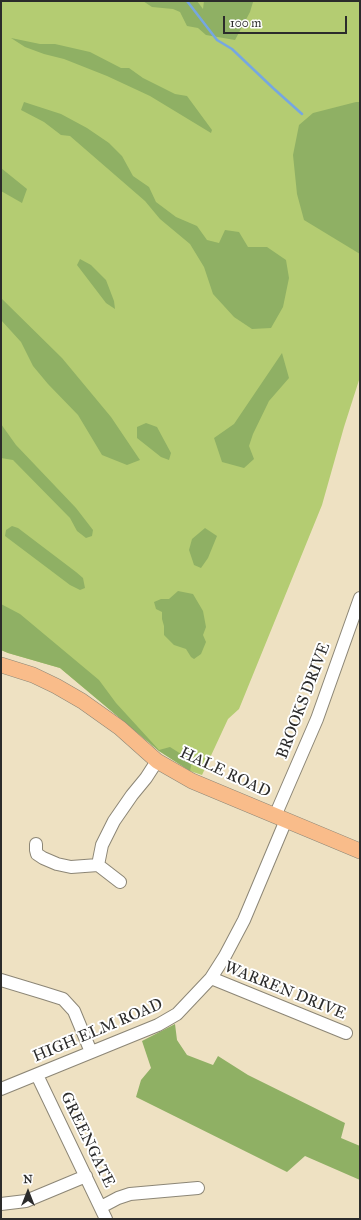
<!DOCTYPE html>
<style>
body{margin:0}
#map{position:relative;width:361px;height:1220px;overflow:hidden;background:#eee1c2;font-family:"IM FELL Great Primer",serif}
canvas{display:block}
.frame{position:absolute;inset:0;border:2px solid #2b2b2b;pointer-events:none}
.north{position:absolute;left:8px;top:1172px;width:40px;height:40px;-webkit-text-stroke:3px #fff;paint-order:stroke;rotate:0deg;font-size:11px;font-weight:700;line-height:16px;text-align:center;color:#2b2b2b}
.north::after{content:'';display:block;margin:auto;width:14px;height:18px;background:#2b2b2b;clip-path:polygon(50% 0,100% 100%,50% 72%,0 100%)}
.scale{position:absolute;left:223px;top:16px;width:124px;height:18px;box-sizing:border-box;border:2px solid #2b2b2b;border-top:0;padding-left:5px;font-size:12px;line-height:14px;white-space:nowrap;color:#2b2b2b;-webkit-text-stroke:3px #fff;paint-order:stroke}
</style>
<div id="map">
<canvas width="361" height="1220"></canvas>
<div class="frame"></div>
<div class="north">N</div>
<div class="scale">100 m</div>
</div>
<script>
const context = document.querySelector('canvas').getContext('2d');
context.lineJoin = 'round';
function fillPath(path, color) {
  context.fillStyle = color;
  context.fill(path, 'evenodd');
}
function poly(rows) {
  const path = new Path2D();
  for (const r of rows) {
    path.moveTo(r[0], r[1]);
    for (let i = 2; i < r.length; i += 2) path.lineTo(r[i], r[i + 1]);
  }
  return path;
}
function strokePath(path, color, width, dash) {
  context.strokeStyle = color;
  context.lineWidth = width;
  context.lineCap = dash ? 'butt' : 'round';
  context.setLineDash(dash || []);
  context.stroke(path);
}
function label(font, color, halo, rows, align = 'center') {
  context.font = font + ' "IM FELL Great Primer",serif';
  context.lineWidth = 4;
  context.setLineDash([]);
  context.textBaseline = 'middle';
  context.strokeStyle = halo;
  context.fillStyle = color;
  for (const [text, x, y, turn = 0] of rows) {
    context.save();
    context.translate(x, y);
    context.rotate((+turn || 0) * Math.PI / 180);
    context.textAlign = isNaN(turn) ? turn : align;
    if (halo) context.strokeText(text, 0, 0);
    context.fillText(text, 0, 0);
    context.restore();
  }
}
const green = poly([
 [1,1,360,1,360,377,344,427,322,505,239,709,228,719,202,775,190,771,159,751,60,668,8,653,1,650]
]);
const forest = poly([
 [143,1,197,1,203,9,204,1,253,2,250,12,235,40,206,35,198,28,187,26,180,12,173,9,152,7],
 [11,38,40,44,55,44,90,52,121,68,129,68,143,78,175,94,187,96,212,130,211,133,150,96,107,76,64,59,44,54,25,47],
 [24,102,61,114,87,128,109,143,122,156,133,176,149,187,156,202,176,217,197,226,207,240,219,243,225,230,239,232,248,247,267,247,286,260,289,278,283,307,271,328,252,329,234,317,213,294,204,267,190,244,160,219,145,201,70,136,61,135,44,122,21,110],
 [356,102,360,102,360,254,304,220,297,194,293,155,299,125,313,113],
 [1,168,27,189,22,203,1,191],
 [80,259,91,265,106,280,114,301,115,309,106,303,77,265],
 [1,298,62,358,111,417,140,460,127,465,102,455,78,415,48,384,33,366,21,342,1,320],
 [282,353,289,378,269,401,253,434,249,446,254,459,244,468,222,462,214,438,234,424],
 [146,423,157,427,171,453,169,460,161,457,137,438,137,427],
 [1,424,16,445,76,508,93,530,92,536,86,538,77,531,70,518,13,460,1,458],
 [12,526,18,528,76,572,83,578,85,588,80,590,70,585,5,536,6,530],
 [205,528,217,536,208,558,201,568,194,565,189,550,192,539],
 [178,591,193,594,203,611,206,627,203,635,206,642,201,654,194,659,191,657,186,649,174,645,164,635,164,626,162,619,162,612,156,609,154,602,161,599,169,599],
 [1,604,20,614,99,680,116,703,159,750,170,747,192,761,190,771,159,751,60,668,8,653,1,650],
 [175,1024,177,1040,187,1055,213,1065,218,1056,248,1075,345,1123,341,1138,360,1146,360,1180,305,1156,287,1172,136,1097,141,1080,151,1068,142,1041]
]);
const stream = poly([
 [187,1,217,40,232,49,273,88,302,114]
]);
const minor = poly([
 [275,816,317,719,360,598],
 [36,844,36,850,37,854,43,858,57,864,71,867,98,865,102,845,114,821,132,795,146,778,157,761],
 [98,865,120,882],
 [211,978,346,1033],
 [1,980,44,993,63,999,74,1011,91,1052],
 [37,1075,106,1219],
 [1,1089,158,1025,177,1014,211,978,225,956,244,920,286,820],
 [1,1204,26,1201,86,1176],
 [101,1207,118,1198,130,1194,198,1188]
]);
const major = poly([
 [1,665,33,675,56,686,82,701,120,728,157,761,192,781,360,851]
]);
const streetNames = [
 ["BROOKS DRIVE",304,701,-69],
 ["HALE ROAD",225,773,25],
 ["WARREN DRIVE",285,991,22],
 ["HIGH ELM ROAD",98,1031,-23],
 ["GREENGATE",87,1140,64]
];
fillPath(green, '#b4cc72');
fillPath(forest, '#8fb064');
strokePath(stream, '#76a7e1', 2.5);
strokePath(minor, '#8c8676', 14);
strokePath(major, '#8c8676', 16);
strokePath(minor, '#fff', 12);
strokePath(major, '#f9bc8a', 15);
label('16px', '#2b2b2b', '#fff', streetNames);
</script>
